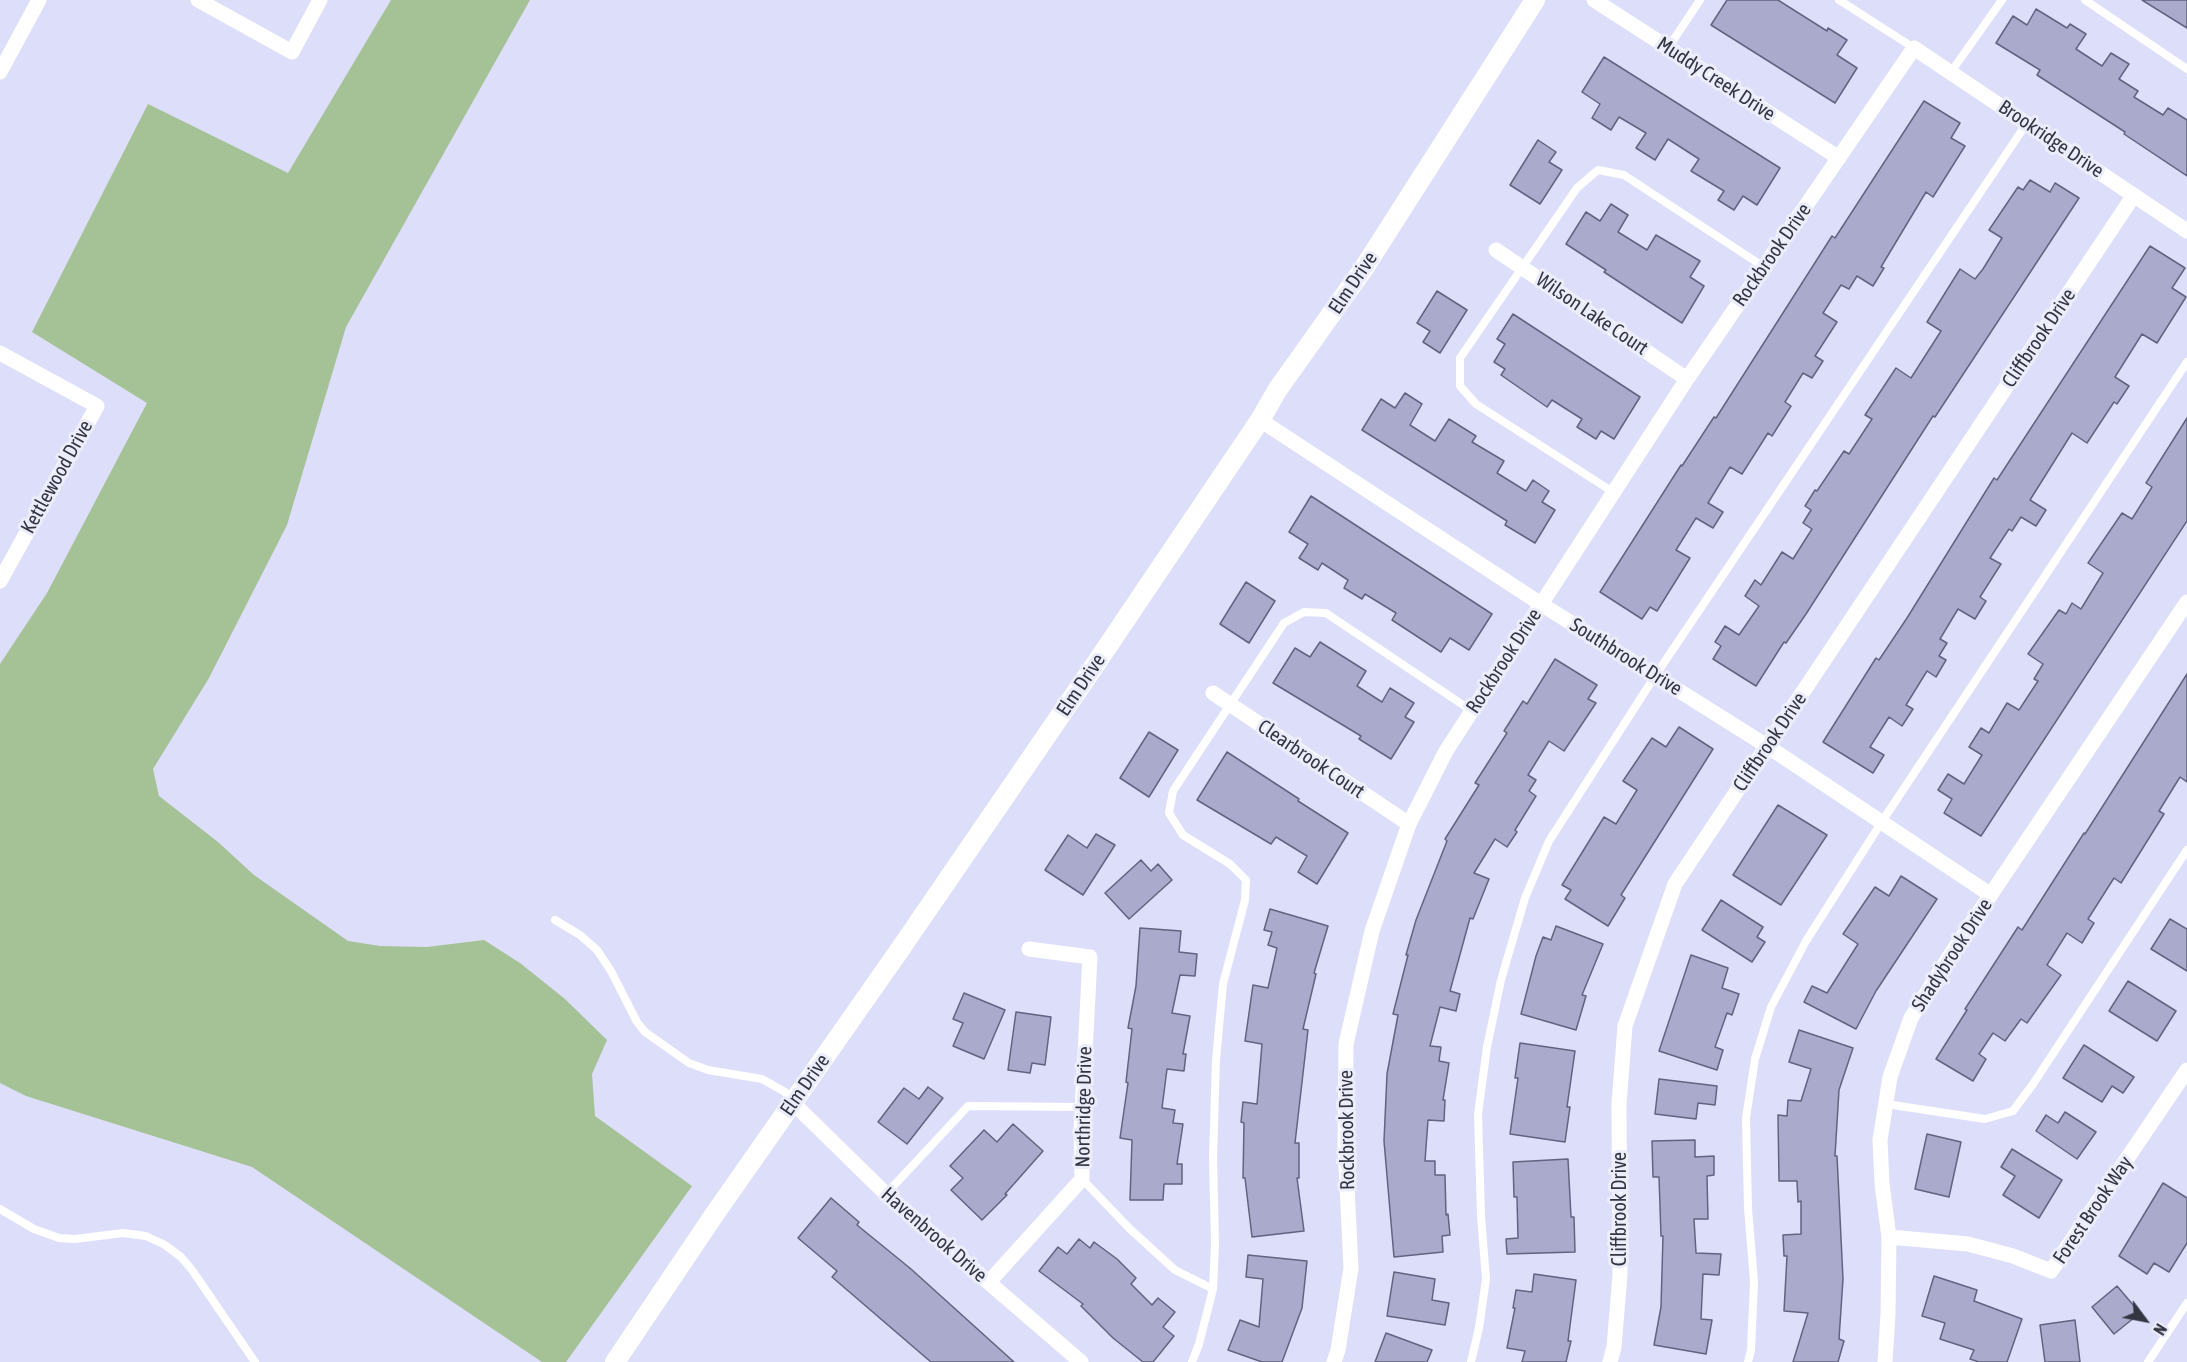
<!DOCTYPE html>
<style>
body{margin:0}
#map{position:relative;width:2187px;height:1362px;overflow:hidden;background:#dddefa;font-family:"Asap Condensed",sans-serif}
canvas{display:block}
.north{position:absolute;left:2115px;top:1290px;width:60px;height:60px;-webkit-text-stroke:4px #ecedfb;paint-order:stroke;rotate:122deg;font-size:16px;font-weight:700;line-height:24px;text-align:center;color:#343542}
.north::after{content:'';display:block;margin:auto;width:21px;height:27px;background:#343542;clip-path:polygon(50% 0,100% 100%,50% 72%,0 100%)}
</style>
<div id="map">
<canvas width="2187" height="1362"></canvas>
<div class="north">N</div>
</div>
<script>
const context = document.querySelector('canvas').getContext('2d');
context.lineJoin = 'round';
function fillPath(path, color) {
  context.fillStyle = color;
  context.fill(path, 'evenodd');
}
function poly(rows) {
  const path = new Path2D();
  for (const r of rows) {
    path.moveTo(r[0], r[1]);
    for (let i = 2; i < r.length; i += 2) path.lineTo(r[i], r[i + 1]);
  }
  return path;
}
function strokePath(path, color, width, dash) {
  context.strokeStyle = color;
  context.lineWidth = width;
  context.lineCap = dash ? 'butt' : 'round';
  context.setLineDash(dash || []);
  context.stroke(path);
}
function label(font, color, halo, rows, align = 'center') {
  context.font = font + ' "Asap Condensed",sans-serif';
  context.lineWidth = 6;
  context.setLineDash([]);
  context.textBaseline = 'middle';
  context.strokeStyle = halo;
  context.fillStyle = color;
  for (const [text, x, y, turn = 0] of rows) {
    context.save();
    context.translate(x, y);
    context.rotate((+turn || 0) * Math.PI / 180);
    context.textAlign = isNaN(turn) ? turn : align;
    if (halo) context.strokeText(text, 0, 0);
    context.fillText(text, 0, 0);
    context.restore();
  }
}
const green = poly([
 [391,0,530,0,346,327,287,525,209,678,153,769,159,796,218,842,254,875,348,941,380,946,427,947,484,940,520,963,565,999,607,1040,592,1074,595,1116,692,1186,566,1362,542,1362,252,1167,26,1096,0,1083,0,664,47,593,147,403,32,332,148,104,288,173]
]);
const building = poly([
 [1727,0,1778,0,1827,31,1828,28,1847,40,1837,55,1857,68,1835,103,1711,25,1727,0],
 [2142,0,2187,0,2187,28,2142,0],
 [2036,9,2067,28,2070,24,2086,34,2076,49,2102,66,2111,53,2129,64,2119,79,2138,91,2134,97,2163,115,2168,108,2187,120,2187,176,2124,134,2125,132,2037,75,2040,70,1996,43,2013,16,2027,25,2036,9],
 [1604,57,1780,168,1757,205,1743,196,1734,210,1718,200,1724,191,1691,171,1699,159,1668,139,1655,160,1636,148,1646,133,1619,117,1611,130,1592,118,1600,104,1582,92,1604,57],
 [1924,101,1960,123,1951,138,1965,146,1933,197,1926,192,1881,267,1884,268,1873,286,1857,276,1849,289,1841,285,1823,313,1837,322,1815,356,1823,361,1812,378,1803,373,1785,402,1791,406,1772,436,1768,433,1742,474,1730,467,1708,503,1723,512,1713,528,1696,518,1676,550,1690,558,1657,611,1650,607,1642,619,1600,592,1681,465,1682,466,1714,417,1716,418,1832,236,1835,238,1924,101],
 [1538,140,1556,152,1549,162,1562,170,1540,204,1510,185,1538,140],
 [2030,180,2050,192,2055,183,2079,198,1935,417,1933,416,1806,614,1786,643,1784,642,1756,686,1713,659,1721,646,1715,642,1725,626,1739,635,1759,606,1745,596,1755,580,1761,585,1782,552,1793,559,1812,529,1803,523,1811,510,1805,506,1815,490,1817,491,1844,451,1849,454,1872,419,1865,415,1896,368,1911,378,1941,331,1927,322,1960,269,1975,279,1983,269,2002,238,1989,230,2018,187,2023,190,2030,180],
 [1611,204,1628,215,1618,232,1647,250,1656,235,1700,261,1690,277,1704,286,1682,323,1604,272,1606,270,1566,244,1586,212,1600,221,1611,204],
 [2150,246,2185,268,2172,288,2186,297,2157,343,2142,334,2115,377,2129,386,2117,404,2114,402,2087,443,2072,433,2030,500,2046,510,2036,526,2021,517,2012,531,2009,529,1990,558,2001,564,1980,597,1986,601,1975,619,1958,609,1940,639,1947,643,1939,656,1946,660,1936,677,1927,671,1906,705,1913,709,1902,726,1889,717,1870,747,1884,755,1873,773,1823,742,1876,658,1879,660,1907,618,1994,478,1997,480,2150,246],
 [1437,291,1467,310,1440,353,1423,342,1430,331,1417,323,1437,291],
 [1513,314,1640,397,1614,439,1601,431,1596,439,1577,427,1582,419,1552,400,1547,407,1501,375,1505,369,1494,362,1505,344,1497,339,1513,314],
 [1405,393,1422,404,1410,425,1435,441,1449,419,1476,436,1472,442,1504,461,1497,473,1526,491,1533,480,1549,491,1542,502,1555,510,1535,543,1505,525,1507,521,1362,430,1381,399,1395,408,1405,393],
 [2187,418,2187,521,1981,836,1944,813,1952,799,1938,790,1948,774,1964,784,1982,755,1969,747,1981,728,1989,733,2007,703,2019,710,2038,681,2034,679,2043,664,2028,654,2059,610,2066,614,2072,603,2081,609,2103,573,2088,563,2122,513,2132,519,2152,487,2146,483,2187,418],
 [1311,496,1492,614,1469,650,1450,638,1441,652,1392,620,1396,613,1365,594,1362,599,1344,588,1348,580,1322,563,1318,570,1299,558,1308,544,1289,532,1311,496],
 [1246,582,1275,601,1249,643,1220,624,1246,582],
 [1320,642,1366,671,1357,686,1382,702,1390,688,1414,703,1405,717,1414,722,1391,759,1359,739,1361,736,1273,683,1295,648,1310,657,1320,642],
 [1555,659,1597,685,1588,699,1596,703,1564,751,1549,741,1528,775,1536,780,1529,791,1536,796,1515,830,1517,832,1507,847,1495,839,1474,873,1489,879,1473,919,1470,918,1450,991,1460,994,1456,1011,1440,1007,1430,1046,1441,1047,1439,1061,1449,1063,1443,1100,1445,1100,1444,1121,1428,1120,1425,1161,1435,1161,1435,1175,1445,1175,1446,1215,1448,1214,1450,1235,1442,1236,1443,1252,1394,1257,1384,1141,1387,1074,1398,1015,1393,1014,1408,955,1406,955,1416,920,1447,841,1445,839,1479,785,1475,783,1507,733,1504,731,1523,701,1527,704,1555,659],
 [2187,674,2187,782,2180,777,2159,811,2164,814,2121,883,2114,878,2107,889,2088,919,2094,923,2082,943,2067,933,2047,965,2061,975,2027,1023,2021,1019,2005,1041,1993,1033,1979,1054,1986,1059,1973,1081,1936,1059,1967,1010,1965,1009,2018,927,2022,930,2084,833,2085,834,2187,674],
 [1679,727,1713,749,1621,895,1625,898,1608,926,1565,899,1571,890,1562,885,1604,817,1616,824,1637,790,1623,781,1652,738,1666,747,1679,727],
 [1149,732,1178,750,1149,797,1120,778,1149,732],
 [1227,752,1299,799,1298,801,1348,833,1317,884,1298,872,1307,856,1276,837,1271,844,1197,800,1227,752],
 [1778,805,1827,835,1781,905,1733,875,1778,805],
 [1096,834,1115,845,1083,895,1045,870,1068,835,1087,848,1096,834],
 [1141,860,1151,871,1158,864,1172,880,1129,919,1105,893,1141,860],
 [1901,876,1937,899,1876,991,1856,1029,1804,1002,1812,986,1827,993,1858,944,1843,934,1875,887,1889,896,1901,876],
 [1721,900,1763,927,1757,937,1765,942,1752,962,1702,930,1721,900],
 [1270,909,1328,926,1314,973,1316,974,1303,1029,1308,1030,1295,1143,1299,1143,1299,1178,1297,1178,1304,1231,1252,1237,1245,1178,1243,1178,1244,1123,1241,1122,1243,1102,1257,1104,1262,1044,1245,1041,1253,985,1268,988,1277,948,1268,945,1272,932,1264,930,1270,909],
 [2170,919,2187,929,2187,971,2151,949,2170,919],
 [1556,926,1603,944,1582,995,1586,996,1576,1030,1521,1014,1536,956,1543,937,1551,940,1556,926],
 [1140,928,1181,931,1179,952,1197,954,1195,976,1180,975,1172,1013,1190,1016,1183,1054,1186,1054,1184,1071,1167,1069,1162,1108,1175,1110,1173,1123,1183,1124,1177,1164,1182,1164,1182,1184,1164,1184,1163,1200,1130,1200,1132,1140,1120,1138,1128,1083,1126,1082,1132,1029,1128,1028,1136,986,1140,928],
 [1691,955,1728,968,1722,988,1739,994,1732,1015,1727,1013,1715,1047,1723,1050,1717,1070,1659,1051,1691,955],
 [2128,981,2176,1011,2157,1041,2109,1011,2128,981],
 [964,993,1005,1010,984,1059,953,1046,963,1023,953,1019,964,993],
 [1016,1012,1051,1017,1045,1065,1032,1063,1030,1073,1008,1070,1016,1012],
 [1799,1030,1853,1048,1839,1090,1835,1156,1837,1156,1843,1279,1839,1339,1844,1341,1838,1362,1793,1362,1808,1313,1784,1311,1787,1256,1784,1256,1783,1235,1801,1234,1801,1201,1798,1202,1797,1181,1779,1181,1778,1115,1787,1116,1788,1100,1801,1101,1811,1069,1789,1062,1799,1030],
 [1520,1043,1575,1051,1567,1107,1570,1107,1565,1142,1510,1134,1518,1078,1515,1078,1520,1043],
 [2084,1045,2134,1077,2123,1093,2112,1086,2102,1102,2063,1078,2084,1045],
 [1659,1079,1717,1086,1715,1105,1698,1103,1696,1119,1655,1114,1659,1079],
 [928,1087,943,1098,907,1144,878,1122,904,1088,919,1099,928,1087],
 [2065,1112,2096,1132,2077,1159,2036,1131,2046,1115,2058,1123,2065,1112],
 [1013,1124,1043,1151,1005,1194,1007,1195,982,1220,951,1190,963,1178,950,1166,984,1130,997,1142,1013,1124],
 [1927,1134,1961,1142,1949,1197,1915,1189,1927,1134],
 [1695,1140,1695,1157,1714,1156,1714,1175,1707,1176,1708,1219,1694,1219,1696,1253,1721,1254,1719,1275,1703,1274,1701,1319,1712,1320,1706,1354,1654,1345,1661,1307,1663,1236,1661,1236,1659,1177,1653,1177,1652,1141,1695,1140],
 [2012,1149,2062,1180,2039,1218,2003,1195,2015,1176,2001,1167,2012,1149],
 [1568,1159,1571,1217,1574,1217,1575,1252,1507,1254,1506,1239,1518,1238,1517,1197,1514,1197,1513,1162,1568,1159],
 [2163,1183,2187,1198,2187,1243,2169,1272,2154,1263,2147,1274,2119,1256,2163,1183],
 [831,1198,859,1222,857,1225,911,1269,1014,1362,931,1362,832,1277,837,1271,798,1238,831,1198],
 [1079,1239,1090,1248,1094,1242,1117,1259,1136,1278,1131,1284,1152,1305,1158,1298,1175,1312,1163,1327,1174,1336,1153,1362,1143,1362,1113,1338,1081,1306,1083,1304,1039,1271,1058,1247,1067,1254,1079,1239],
 [1248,1255,1307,1261,1302,1308,1282,1362,1262,1362,1228,1350,1240,1320,1259,1327,1263,1279,1246,1277,1248,1255],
 [1394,1272,1435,1279,1432,1300,1449,1303,1445,1325,1387,1316,1394,1272],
 [1534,1274,1576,1280,1568,1341,1571,1341,1566,1362,1522,1362,1525,1351,1507,1348,1515,1308,1513,1308,1516,1290,1532,1292,1534,1274],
 [1934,1276,1977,1290,1974,1301,2022,1319,2007,1362,1979,1362,1970,1359,1974,1350,1940,1339,1945,1323,1922,1316,1934,1276],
 [2117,1286,2140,1313,2114,1334,2092,1307,2117,1286],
 [2075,1320,2080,1362,2045,1362,2040,1325,2075,1320],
 [1386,1333,1432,1350,1427,1362,1375,1362,1386,1333]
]);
const service = poly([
 [1839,0,1914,48],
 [2085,0,2187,69],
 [1668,48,1700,0],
 [1951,72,2002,0],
 [1613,492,1476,404,1460,386,1460,358,1577,188,1598,170,1624,175,1764,267],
 [555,920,580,935,597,950,611,971,637,1022,645,1032,689,1063,708,1070,762,1079,785,1092,792,1102],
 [1886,1104,1985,1119,2013,1111,2033,1084,2187,850],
 [1082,1179,1130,1229,1175,1270,1213,1289],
 [886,1194,968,1106,1082,1107],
 [0,1209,34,1229,59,1238,75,1239,123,1233,146,1236,165,1245,181,1257,192,1270,255,1362],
 [1192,1362,1199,1344,1213,1289,1215,1243,1213,1158,1216,1060,1223,984,1245,900,1246,880,1230,864,1183,835,1169,813,1173,791,1284,623,1304,612,1326,613,1472,711],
 [1471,1362,1479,1328,1486,1279,1481,1216,1478,1114,1487,1047,1501,980,1525,898,1549,841,1655,676,2027,123],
 [1748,1362,1751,1350,1754,1282,1748,1208,1746,1118,1755,1059,1771,1007,1806,941,1881,823,2187,362],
 [2148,1362,2187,1303]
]);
const minor = poly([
 [198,0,292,52,320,0],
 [1594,0,1839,158],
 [0,72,39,0],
 [1496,250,1687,379],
 [0,353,97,406,0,581],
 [1260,420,1541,604,1767,746,1991,895],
 [1213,693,1409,824],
 [793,1103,886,1194,1081,1362],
 [1889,1237,1968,1244,2013,1256,2051,1271,2187,1070],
 [989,1282,1082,1179,1081,1130,1090,957,1029,949],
 [1334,1362,1338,1350,1351,1268,1345,1146,1346,1044,1372,931,1409,824,1446,751,1687,379,1914,48,2187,231],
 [1610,1362,1614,1347,1620,1275,1619,1104,1625,1026,1675,884,2134,195],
 [1885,1362,1888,1314,1889,1237,1882,1184,1880,1140,1890,1077,1911,1018,1949,957,2187,602]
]);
const tertiary = poly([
 [615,1362,714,1215,901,948,1097,662,1260,420,1278,389,1364,268,1535,0]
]);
const streetNames = [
 ["Muddy Creek Drive",1716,79,33],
 ["Brookridge Drive",2051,139,34],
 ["Rockbrook Drive",1772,255,-55],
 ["Elm Drive",1353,283,-56],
 ["Wilson Lake Court",1592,314,34],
 ["Cliffbrook Drive",2039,338,-56],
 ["Kettlewood Drive",57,477,-61],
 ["Southbrook Drive",1626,657,32],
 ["Rockbrook Drive",1504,661,-57],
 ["Elm Drive",1081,685,-56],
 ["Cliffbrook Drive",1770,742,-56],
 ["Clearbrook Court",1311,759,34],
 ["Shadybrook Drive",1952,955,-57],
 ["Elm Drive",805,1085,-55],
 ["Northridge Drive",1084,1107,-89],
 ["Rockbrook Drive",1347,1130,-91],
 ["Cliffbrook Drive",1620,1209,-90],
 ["Forest Brook Way",2093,1210,-56],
 ["Havenbrook Drive",934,1235,41]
];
fillPath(green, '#a5c196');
fillPath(building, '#aaabcc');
strokePath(building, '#626381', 1.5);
strokePath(service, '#fff', 8);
strokePath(minor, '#fff', 15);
strokePath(tertiary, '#fff', 20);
label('20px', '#343542', '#ecedfb', streetNames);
</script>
